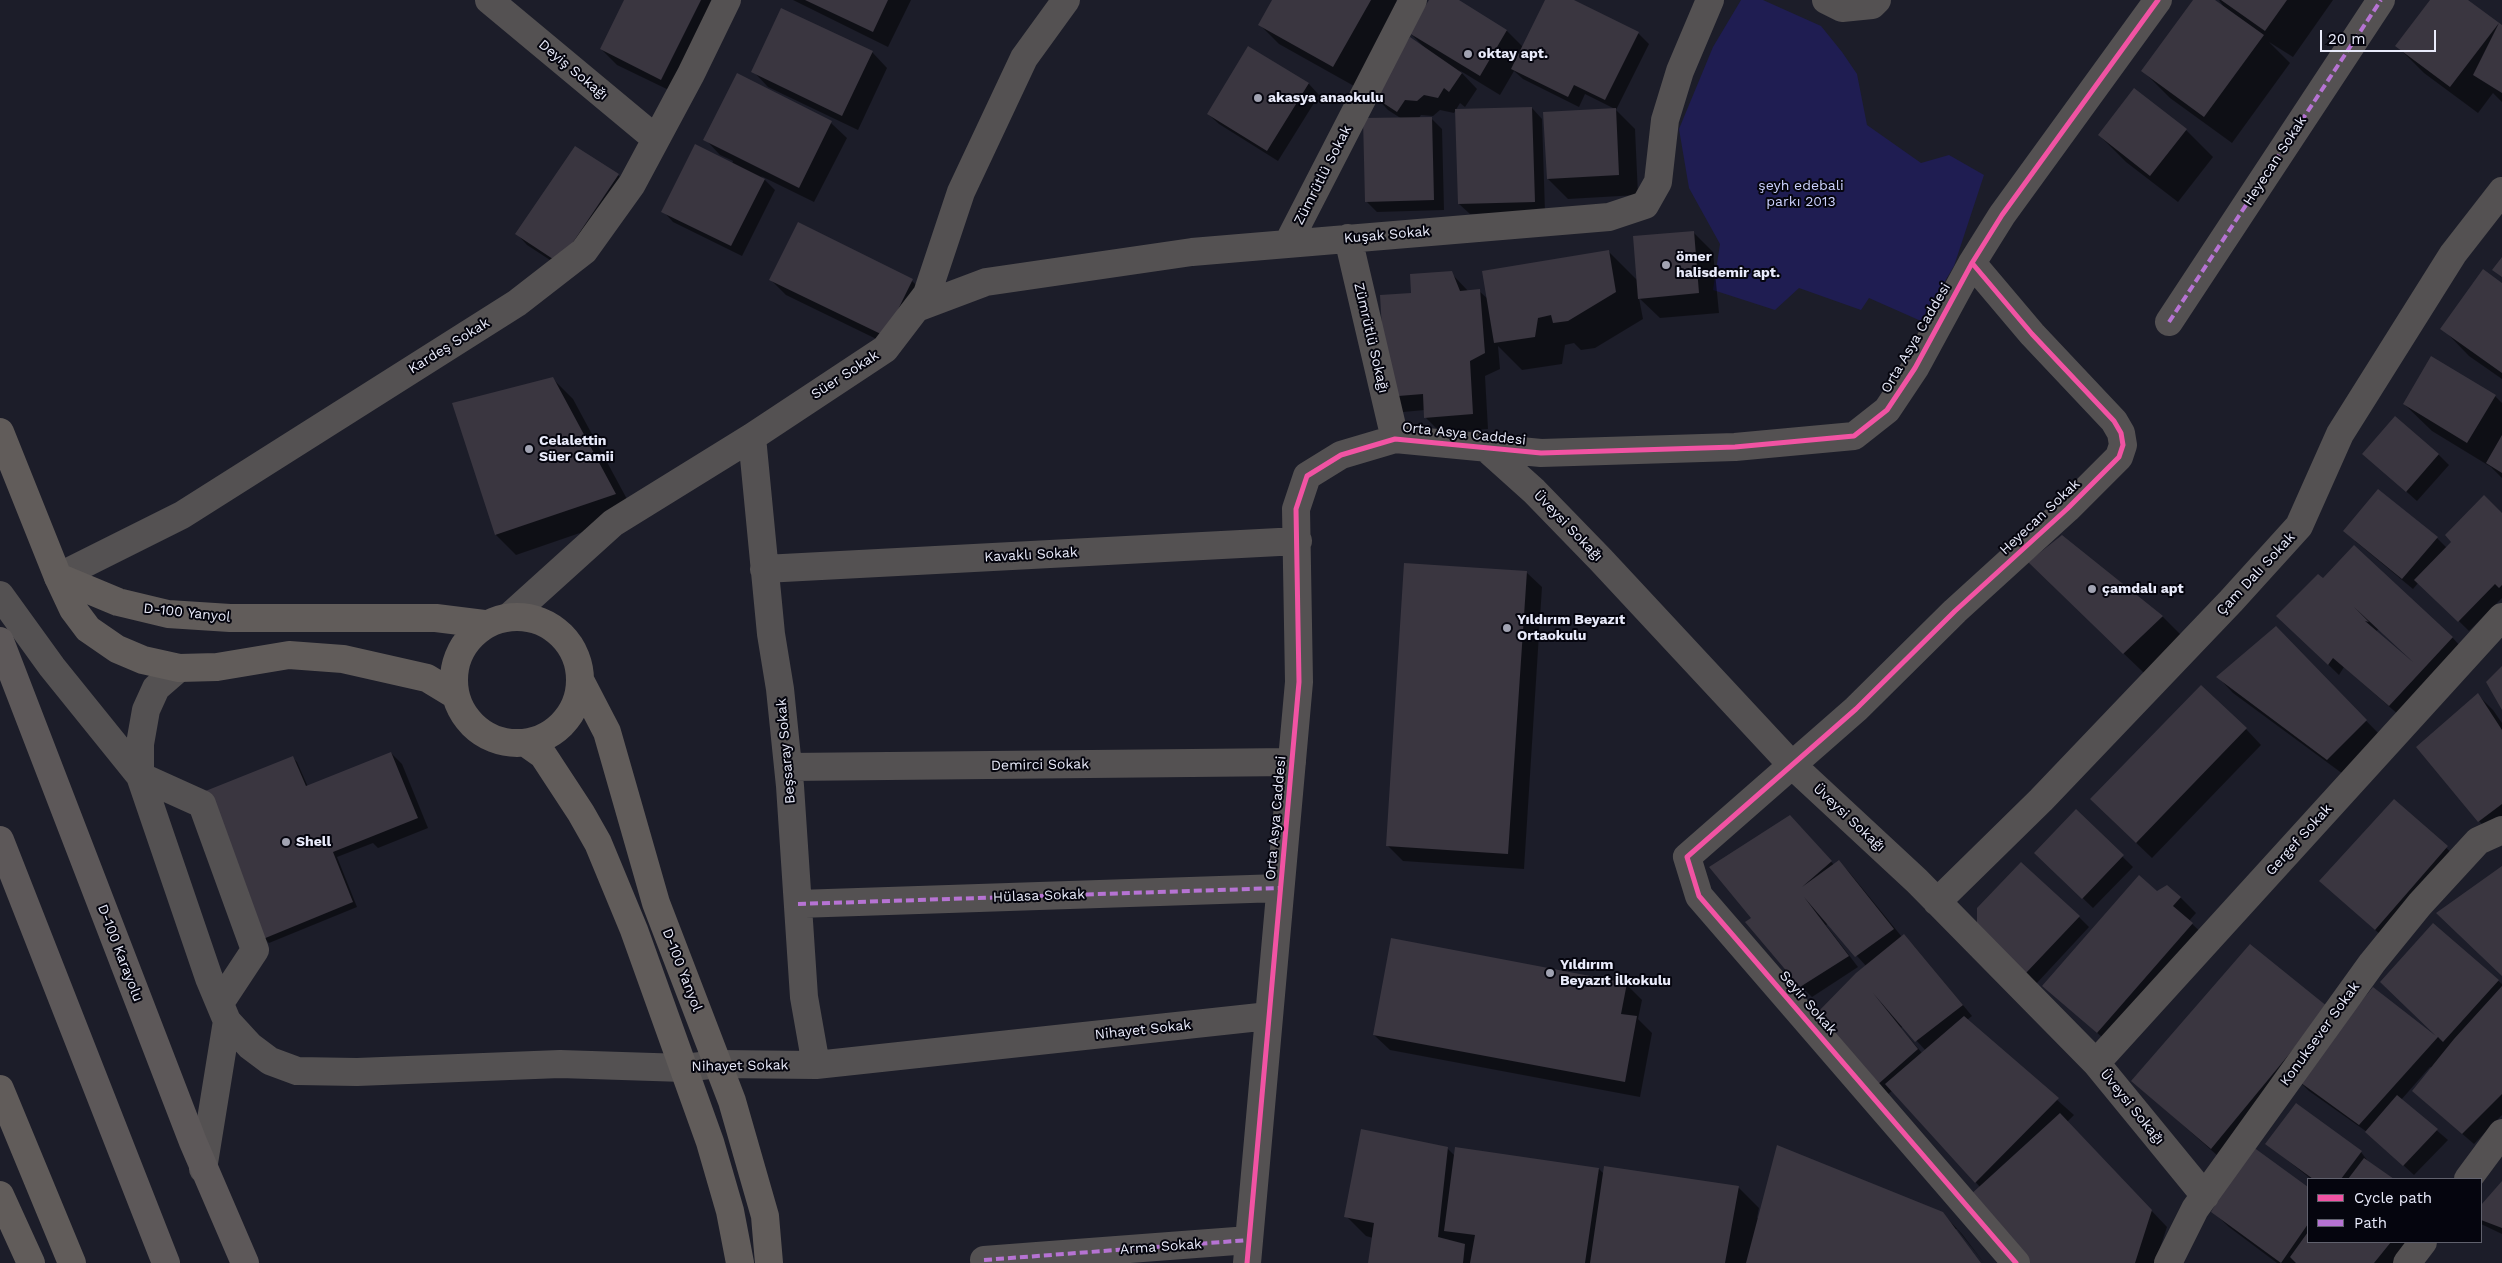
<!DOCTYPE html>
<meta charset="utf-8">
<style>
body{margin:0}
#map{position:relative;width:2502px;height:1263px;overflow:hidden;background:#1c1d29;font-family:"Work Sans",sans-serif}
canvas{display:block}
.legend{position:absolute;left:2307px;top:1178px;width:175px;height:65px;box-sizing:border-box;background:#05050e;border:1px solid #60616d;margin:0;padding:6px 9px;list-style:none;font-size:15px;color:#e9ebfb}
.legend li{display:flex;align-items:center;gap:10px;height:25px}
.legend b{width:25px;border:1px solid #60616d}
.scale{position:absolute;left:2320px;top:30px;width:116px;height:22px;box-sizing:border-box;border:2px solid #e9ebfb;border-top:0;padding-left:6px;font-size:15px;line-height:18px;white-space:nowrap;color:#e9ebfb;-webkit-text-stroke:4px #05050e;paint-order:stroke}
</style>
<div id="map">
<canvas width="2502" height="1263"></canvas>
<ul class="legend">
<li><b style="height:6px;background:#f153a3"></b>Cycle path</li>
<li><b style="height:6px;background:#b673d3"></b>Path</li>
</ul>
<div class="scale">20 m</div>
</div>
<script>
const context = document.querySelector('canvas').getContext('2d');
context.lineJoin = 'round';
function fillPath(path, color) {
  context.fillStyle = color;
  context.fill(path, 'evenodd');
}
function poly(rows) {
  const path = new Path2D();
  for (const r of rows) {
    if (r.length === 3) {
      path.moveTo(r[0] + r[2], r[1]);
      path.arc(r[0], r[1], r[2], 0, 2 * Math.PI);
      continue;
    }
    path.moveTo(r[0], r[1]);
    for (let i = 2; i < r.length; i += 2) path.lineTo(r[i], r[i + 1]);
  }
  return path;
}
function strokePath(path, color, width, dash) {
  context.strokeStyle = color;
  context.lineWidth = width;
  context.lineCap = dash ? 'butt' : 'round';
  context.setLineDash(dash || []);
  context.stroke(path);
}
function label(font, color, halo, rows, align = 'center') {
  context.font = font + ' "Work Sans",sans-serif';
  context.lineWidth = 4;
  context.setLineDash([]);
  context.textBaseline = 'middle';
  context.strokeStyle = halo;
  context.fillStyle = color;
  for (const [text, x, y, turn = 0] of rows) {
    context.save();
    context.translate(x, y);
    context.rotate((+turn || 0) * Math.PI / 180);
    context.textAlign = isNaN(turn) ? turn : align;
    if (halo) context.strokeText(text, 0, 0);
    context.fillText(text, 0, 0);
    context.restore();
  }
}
const green = poly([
 [1741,0,1763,0,1821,26,1842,52,1857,74,1867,125,1921,163,1949,155,1984,175,1954,266,1921,321,1869,298,1861,310,1799,288,1775,310,1713,290,1720,244,1689,188,1679,129,1713,47]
]);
const shadow = poly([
 [626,0,724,0,677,94,617,65,601,49],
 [793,0,911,0,888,47],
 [1273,0,1396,0,1400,4,1354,86,1279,44,1259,24],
 [1430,0,1456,0,1507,31,1523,47,1546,0,1571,0,1639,34,1649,44,1616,110,1635,129,1638,195,1568,199,1548,179,1615,109,1585,94,1579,107,1523,79,1514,71,1500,95,1459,70,1477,89,1465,107,1460,103,1454,113,1440,110,1433,116,1421,115,1419,118,1431,118,1442,129,1444,210,1377,212,1367,202,1402,119,1388,110,1373,94,1424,47,1410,33],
 [2195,0,2213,0,2225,9,2219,0,2333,0,2293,57,2269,42,2290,63,2232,143,2170,98,2143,71],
 [2432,0,2466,0,2502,26,2502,102,2493,93,2478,113,2424,73,2397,46],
 [1249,47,1309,84,1319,95,1278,161,1219,124,1208,114],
 [872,52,887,68,858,130,768,87,753,71],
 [1532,108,1542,119,1545,212,1470,214,1459,204],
 [831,123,847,138,814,202,761,176,775,190,742,256,673,222,663,211,732,164,733,161,720,155,705,139],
 [2186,130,2213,157,2178,202,2126,162,2099,135],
 [618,175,628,186,570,273,527,245,517,234],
 [1693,232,1713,252,1719,313,1660,318,1639,298,1643,319,1595,348,1581,350,1574,343,1565,345,1562,364,1522,370,1498,346,1500,369,1485,376,1488,429,1441,433,1425,417,1425,410,1403,412,1387,397,1413,294,1451,273,1469,292,1479,291,1488,299,1609,252,1638,281],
 [771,280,912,281,928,296,901,351,786,295],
 [2502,284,2502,379,2469,356,2442,328],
 [553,379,573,399,635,514,516,555,496,535,454,404],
 [2495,396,2502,403,2502,478,2491,467,2432,431,2404,404],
 [2364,454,2438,454,2449,465,2417,501],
 [2502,514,2502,598,2469,631,2419,582,2413,589,2355,541,2437,538,2447,548],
 [1526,572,1542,587,1524,869,1403,861,1387,845],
 [2323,580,2452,637,2462,648,2400,716,2344,667,2339,675,2278,616],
 [2379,629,2408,657,2406,659,2375,632],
 [2049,582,2162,616,2182,636,2144,673],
 [2291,644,2382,737,2343,774,2233,693,2218,677],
 [2478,695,2493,710,2502,723,2502,831,2494,836,2479,821],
 [2246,729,2261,745,2152,858,2107,815],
 [391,753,402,764,428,828,378,848,373,843,337,857,357,907,269,943,264,938,292,757,297,762,308,787],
 [2394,801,2463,863,2391,944,2320,881],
 [2076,811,2133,867,2093,908,2036,853],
 [1800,827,1834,865,1839,862,1849,872,1902,937,1904,936,1914,946,1972,1016,1967,1020,2074,1115,2067,1122,2167,1227,2155,1263,2031,1263,1980,1187,1892,1091,1887,1095,1817,1015,1866,966,1828,924,1826,925,1858,967,1812,997,1801,986,1753,919],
 [1903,1026,1926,1051,1922,1053,1901,1028],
 [2157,892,2180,897,2196,913,2189,921,2208,939,2114,1048,2044,985],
 [2079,917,2089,927,2036,984,1978,929],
 [2433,924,2502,984,2502,1115,2474,1144,2424,1101,2432,1068,2430,1067,2401,1100,2448,1140,2414,1175,2367,1132,2309,1091,2297,1079,2227,1164,2133,1081,2344,1024,2373,989,2437,1038],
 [1626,984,1642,1000,1638,1019,1652,1033,1640,1097,1390,1050,1374,1035],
 [2267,1144,2361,1152,2370,1164,2392,1179,2311,1179],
 [2249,1146,2308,1189,2308,1242,2419,1242,2402,1263,2277,1263,2229,1227,2213,1212],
 [1447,1148,1455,1156,1599,1169,1604,1174,1605,1167,1739,1188,1759,1208,1757,1218,1759,1218,1942,1213,1962,1234,1984,1263,1957,1229,1953,1229,1979,1263,1369,1263,1373,1238,1366,1236,1346,1216],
 [2502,1182,2502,1234,2481,1224,2481,1207]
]);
const building = poly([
 [624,0,701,0,661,80,600,49],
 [805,0,888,0,873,32],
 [1272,0,1371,0,1333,67,1258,25],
 [1429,0,1459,0,1507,30,1480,76,1409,33],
 [1545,0,1574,0,1639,32,1605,100,1574,85,1568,97,1511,69],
 [2193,0,2215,0,2264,35,2204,117,2141,71],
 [2221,0,2287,0,2265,31],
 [2430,0,2468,0,2502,25,2502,93,2473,75,2499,23,2450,87,2395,46],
 [781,8,873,51,842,116,751,72],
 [1410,37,1462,73,1449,92,1444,88,1438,98,1424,95,1417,101,1405,100,1397,112,1371,95],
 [1248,46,1309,83,1267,151,1207,114],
 [737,73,832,121,799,188,703,140],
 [2134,88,2187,129,2150,176,2098,135],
 [1532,107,1535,202,1458,204,1455,109],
 [1616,108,1619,175,1547,179,1543,112],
 [1432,117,1434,200,1365,202,1363,118],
 [695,144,765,179,731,246,661,212],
 [575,146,619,174,559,263,515,234],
 [798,222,913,279,885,336,769,280],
 [1694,231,1699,293,1638,299,1633,236],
 [1609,250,1616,292,1568,321,1553,323,1551,315,1538,318,1535,337,1494,343,1482,271],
 [2502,257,2502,277,2492,270],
 [2483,269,2502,283,2502,373,2440,329],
 [1452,271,1460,291,1480,289,1485,353,1470,361,1473,414,1424,418,1423,394,1386,397,1380,295,1411,293,1410,274],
 [2431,356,2496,395,2467,443,2403,404],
 [553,377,616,494,495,535,452,403],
 [2395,416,2439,454,2406,492,2362,454],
 [2502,435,2502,473,2486,463],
 [2378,489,2438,537,2402,579,2343,531],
 [2484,495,2502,513,2502,585,2499,588,2495,584,2458,622,2414,580,2451,542,2445,535],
 [2062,535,2163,616,2123,654,2028,562],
 [2354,545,2453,637,2389,706,2333,658,2328,665,2276,616,2318,574,2323,578],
 [2354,607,2413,662,2365,621,2369,622],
 [1404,563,1527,571,1508,854,1386,846],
 [2276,626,2367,720,2327,760,2216,677],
 [2502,666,2502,710,2486,682],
 [2201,685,2247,728,2136,843,2090,799],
 [2478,693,2502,730,2502,804,2478,822,2416,747],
 [391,752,418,818,333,852,353,902,263,939,203,792,293,756,306,786],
 [2394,799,2448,846,2375,930,2319,881],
 [2076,809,2124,855,2082,899,2034,853],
 [1790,815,1832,861,1802,887,1839,860,1894,929,1855,957,1804,897,1849,956,1800,987,1745,922,1751,918,1709,867],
 [2021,862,2080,916,2025,974,1977,930,1977,908],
 [2502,866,2502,976,2436,913],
 [2139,875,2157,891,2167,885,2181,897,2173,906,2193,923,2097,1033,2042,986],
 [2433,923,2499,980,2443,1042,2438,1037,2359,1125,2297,1080,2373,987,2436,1036,2380,982],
 [1904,934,1963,1005,1915,1042,1873,993,1918,1049,1876,1086,1815,1015,1856,973],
 [1391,938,1627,983,1621,1014,1637,1016,1625,1082,1373,1035],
 [2250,944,2328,1007,2211,1149,2131,1081],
 [2502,986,2502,1094,2462,1134,2412,1091,2454,1039],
 [1964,1016,2059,1098,1975,1183,1885,1084],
 [2397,1095,2438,1129,2403,1166,2365,1132],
 [2296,1103,2362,1151,2341,1179,2313,1179,2265,1144],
 [2060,1113,2152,1210,2135,1263,2030,1263,1969,1196],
 [1361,1129,1448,1147,1438,1237,1465,1244,1463,1263,1368,1263,1374,1223,1344,1217],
 [2249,1144,2308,1187,2308,1224,2281,1263,2211,1212],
 [1777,1145,1943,1212,1981,1263,1746,1263],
 [1455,1147,1599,1168,1585,1263,1470,1263,1475,1235,1444,1231],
 [2364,1158,2394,1179,2348,1179],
 [1604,1166,1739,1186,1725,1263,1590,1263],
 [2502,1181,2502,1228,2481,1220,2481,1205],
 [2308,1232,2308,1242,2391,1242,2374,1263,2296,1263,2290,1257]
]);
const minor = poly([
 [489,0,656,139],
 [1826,0,1842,8,1872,5,1877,0],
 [1348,238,1395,439],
 [1288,243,1413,0],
 [1972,263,2032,334,2114,421,2121,433,2123,445,2119,457,2067,509,1955,611,1856,709,1687,857,1699,896,2016,1263],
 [917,308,986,282,1192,252,1609,217,1645,205,1658,182,1665,120,1680,71,1710,0],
 [2169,322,2381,0],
 [752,437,771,634,780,689,790,786,804,997,816,1065],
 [1485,447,1534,491,1601,560,1791,764,1917,881,2096,1063,2205,1196],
 [764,569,1298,541],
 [58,577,182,515,517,303,584,251,632,184,691,74,727,0],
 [0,595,52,667,140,776,209,978,227,1021,203,1169],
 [509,617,613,523,752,437,885,349,927,294,961,192,1024,58,1066,0],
 [179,668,156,688,146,710,140,744,140,776,202,804,255,950,220,1003],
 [788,767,1292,762],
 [1937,902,2041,800,2231,601,2299,526,2340,434,2453,254,2502,191],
 [798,904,1280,888],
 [227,1021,250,1046,270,1061,297,1071,357,1072,560,1064,684,1068,718,1064,816,1065,1269,1016],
 [2096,1063,2502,617],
 [2468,1179,2502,1133],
 [984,1260,1249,1240],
 [1247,1263,1299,682,1296,509,1307,476,1341,455,1395,439,1541,453,1735,447,1854,436,1887,410,1915,368,1972,263,2002,215,2158,0],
 [2168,1263,2195,1209,2372,963,2420,904,2478,841,2502,830],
 [2407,1263,2423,1242]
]);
const major = poly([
 [0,432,58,577,73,609,88,629,117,649,143,660,179,668,217,667,289,655,343,659,427,678,455,695],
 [58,577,118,602,168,614,230,618,436,618,484,624],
 [517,680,63],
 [580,680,607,732,656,903,732,1101,765,1216,769,1263],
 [526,743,543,755,581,813,598,843,634,930,710,1142,730,1211,740,1263],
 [0,1089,72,1263],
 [0,1195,31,1263]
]);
const highway = poly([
 [0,641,193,1142,245,1263],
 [0,840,166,1263]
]);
const quiet = poly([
 [2169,322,2381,0],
 [798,904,1280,888],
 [984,1260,1249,1240]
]);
const cycleway = poly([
 [1972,263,2032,334,2114,421,2121,433,2123,445,2119,457,2067,509,1955,611,1856,709,1687,857,1699,896,2016,1263],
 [1247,1263,1299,682,1296,509,1307,476,1341,455,1395,439,1541,453,1735,447,1854,436,1887,410,1915,368,1972,263,2002,215,2158,0]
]);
const markers = [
 [1468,54,5,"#a1a3b2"],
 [1258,98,5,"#a1a3b2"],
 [1666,265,5,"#a1a3b2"],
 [529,449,5,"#a1a3b2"],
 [2092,589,5,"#a1a3b2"],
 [1507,628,5,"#a1a3b2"],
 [286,842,5,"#a1a3b2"],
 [1550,973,5,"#a1a3b2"]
];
const poiNames = [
 ["oktay apt.",1478,54],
 ["akasya anaokulu",1268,98],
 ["ömer",1676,257],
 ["halisdemir apt.",1676,273],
 ["Celalettin",539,441],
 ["Süer Camii",539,457],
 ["çamdalı apt",2102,589],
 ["Yıldırım Beyazıt",1517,620],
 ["Ortaokulu",1517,636],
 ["Shell",296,842],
 ["Yıldırım",1560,965],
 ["Beyazıt İlkokulu",1560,981]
];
const streetNames = [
 ["Deyiş Sokağı",573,70,40],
 ["Heyecan Sokak",2275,161,-57],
 ["Zümrütlü Sokak",1323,175,-63],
 ["Kuşak Sokak",1387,235,-5],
 ["Zümrütlü Sokağı",1371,338,77],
 ["Orta Asya Caddesi",1916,338,-60],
 ["Kardeş Sokak",449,346,-32],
 ["Süer Sokak",845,375,-33],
 ["Orta Asya Caddesi",1464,434,6],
 ["Heyecan Sokak",2040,517,-43],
 ["Üveysi Sokağı",1568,526,46],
 ["Kavaklı Sokak",1031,555,-3],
 ["Çam Dalı Sokak",2256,574,-47],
 ["D-100 Yanyol",187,613,6],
 ["Beşsaray Sokak",786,751,-95],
 ["Demirci Sokak",1040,765,-1],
 ["Orta Asya Caddesi",1276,818,-85],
 ["Üveysi Sokağı",1849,818,43],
 ["Gergef Sokak",2299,840,-48],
 ["Hülasa Sokak",1039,896,-2],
 ["D-100 Karayolu",120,953,69],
 ["D-100 Yanyol",682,970,69],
 ["Seyir Sokak",1808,1003,49],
 ["Nihayet Sokak",1143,1030,-6],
 ["Konuksever Sokak",2320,1034,-54],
 ["Nihayet Sokak",740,1066,-1],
 ["Üveysi Sokağı",2132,1107,51],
 ["Arma Sokak",1161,1247,-4]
];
const parkNames = [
 ["şeyh edebali",1801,186],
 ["parkı 2013",1801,202]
];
fillPath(green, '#1f1d52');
fillPath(shadow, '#0007');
fillPath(building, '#3a3640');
strokePath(minor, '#545152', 28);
strokePath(major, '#615c5a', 28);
strokePath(highway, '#5d5859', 28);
strokePath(quiet, '#b673d3', 4, [8, 4]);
strokePath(cycleway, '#f153a3', 5);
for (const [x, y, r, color] of markers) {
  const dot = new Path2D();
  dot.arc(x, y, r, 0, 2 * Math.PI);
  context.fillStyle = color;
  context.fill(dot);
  strokePath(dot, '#05050e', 2);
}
label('bold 14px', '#e9ebfb', '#05050e', poiNames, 'left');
label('14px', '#e9ebfb', '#05050e', streetNames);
label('14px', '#cbd1fd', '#05050e', parkNames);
</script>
